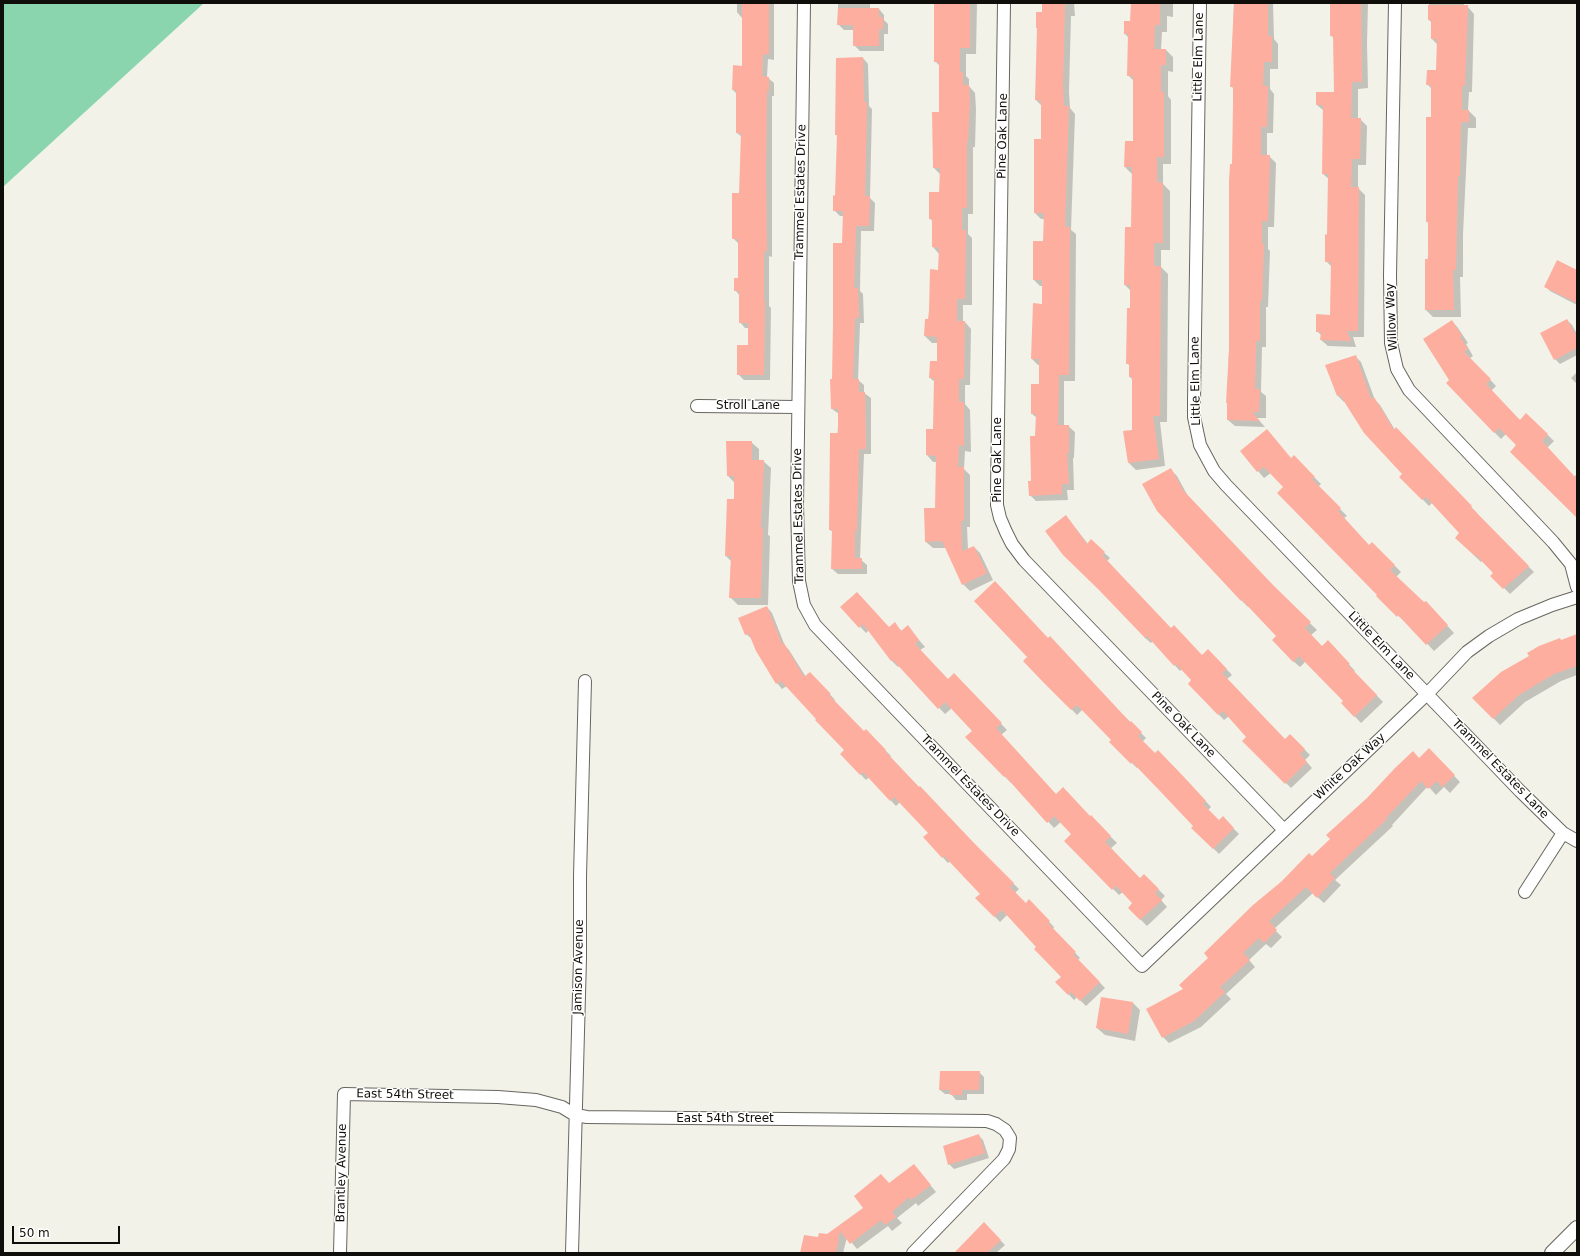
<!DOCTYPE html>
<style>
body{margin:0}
#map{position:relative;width:1580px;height:1256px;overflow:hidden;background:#f3f2e9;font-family:"DejaVu Sans",sans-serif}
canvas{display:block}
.frame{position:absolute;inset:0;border:4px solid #0f0e0b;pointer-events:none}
.scale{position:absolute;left:12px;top:1226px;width:108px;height:18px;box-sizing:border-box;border:2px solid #0f0e0b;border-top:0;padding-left:5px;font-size:12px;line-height:14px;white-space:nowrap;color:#0f0e0b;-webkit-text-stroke:3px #fffffd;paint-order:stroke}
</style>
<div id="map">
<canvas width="1580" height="1256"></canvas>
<div class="frame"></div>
<div class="scale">50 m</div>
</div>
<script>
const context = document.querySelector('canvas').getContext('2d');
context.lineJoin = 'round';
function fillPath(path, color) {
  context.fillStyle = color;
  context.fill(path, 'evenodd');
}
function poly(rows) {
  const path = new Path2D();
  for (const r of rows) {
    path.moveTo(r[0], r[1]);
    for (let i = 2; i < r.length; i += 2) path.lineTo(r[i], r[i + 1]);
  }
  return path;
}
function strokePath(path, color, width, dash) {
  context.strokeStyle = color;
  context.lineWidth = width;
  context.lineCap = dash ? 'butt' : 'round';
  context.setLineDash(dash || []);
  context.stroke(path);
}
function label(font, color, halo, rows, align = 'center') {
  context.font = font + ' "DejaVu Sans",sans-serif';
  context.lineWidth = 3;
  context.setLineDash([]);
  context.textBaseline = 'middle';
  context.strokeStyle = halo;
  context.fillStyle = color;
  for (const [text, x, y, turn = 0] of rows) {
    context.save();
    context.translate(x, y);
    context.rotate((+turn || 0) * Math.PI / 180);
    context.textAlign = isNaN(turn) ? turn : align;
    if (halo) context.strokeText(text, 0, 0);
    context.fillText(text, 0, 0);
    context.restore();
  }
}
const green = poly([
 [3,3,204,3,3,187]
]);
const shadow = poly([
 [737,3,774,3,774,60,768,59,767,77,774,83,774,96,772,96,772,257,769,256,769,306,771,308,770,380,744,380,738,374,749,346,749,328,745,328,740,322,740,296,735,290,739,279,739,244,733,238,740,194,742,137,737,133,737,94,733,90,742,67,742,18,737,12],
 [838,3,870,3,870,9,879,9,884,15,884,20,888,24,888,34,884,34,884,51,860,51,854,45,854,30,844,30,838,24],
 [935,3,977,3,976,54,966,54,966,76,969,79,969,86,975,93,976,109,975,147,973,147,973,214,968,214,968,234,972,238,972,305,963,305,963,322,965,322,971,329,970,385,965,385,965,404,970,410,971,452,965,451,964,469,970,475,970,527,967,527,968,550,974,547,980,553,993,580,970,591,963,584,946,548,933,548,926,542,936,509,937,462,933,462,927,455,934,430,935,382,930,378,938,362,938,343,932,343,925,336,939,271,939,254,933,247,933,221,930,219,940,193,941,175,934,168,933,140,940,113,940,66,935,61],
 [1043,3,1074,3,1075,16,1071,16,1069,92,1070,108,1075,114,1071,230,1076,234,1075,381,1064,381,1064,426,1068,426,1075,432,1074,458,1073,458,1074,490,1067,490,1068,500,1036,501,1030,495,1036,437,1037,418,1032,414,1040,385,1040,365,1038,365,1032,359,1043,305,1043,286,1040,286,1034,280,1044,242,1045,219,1041,219,1035,213,1042,140,1042,106,1036,100,1038,29,1037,28,1043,13],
 [1132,3,1173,3,1173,17,1167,16,1167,32,1162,32,1161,50,1166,50,1173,57,1173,72,1168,71,1168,96,1171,100,1171,164,1163,164,1163,184,1170,191,1170,250,1161,250,1161,267,1168,274,1167,422,1160,422,1165,466,1136,470,1129,463,1132,431,1133,380,1130,377,1130,366,1127,363,1131,309,1131,291,1125,285,1126,228,1132,228,1132,174,1125,167,1134,142,1134,81,1128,75,1129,38,1125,34,1131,22],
 [1234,3,1273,3,1274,39,1278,44,1278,69,1270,69,1270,89,1274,94,1273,133,1267,133,1267,156,1269,156,1276,163,1274,227,1268,227,1268,249,1270,251,1268,307,1266,307,1266,347,1262,347,1261,392,1266,396,1266,418,1257,418,1265,427,1235,426,1228,420,1228,404,1227,402,1231,300,1234,89,1231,86],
 [1330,3,1368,3,1367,43,1368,88,1358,89,1358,119,1360,119,1367,126,1366,165,1358,165,1358,188,1365,195,1364,337,1353,337,1356,347,1328,346,1321,340,1322,336,1317,331,1331,316,1332,267,1326,261,1328,236,1329,179,1323,174,1324,111,1317,105,1335,94,1334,39,1331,35],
 [1429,3,1464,3,1464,6,1467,6,1474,14,1472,92,1469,92,1468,110,1476,118,1476,128,1468,128,1463,235,1463,277,1460,277,1461,317,1433,317,1426,310,1429,224,1427,221,1432,89,1427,84,1437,71,1438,45,1432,39,1432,23,1429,20],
 [863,58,868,64,869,106,872,109,870,198,875,203,874,231,861,231,860,291,863,294,864,323,860,323,858,380,864,385,864,393,871,398,871,454,864,454,860,559,867,565,867,574,838,574,832,569,833,532,830,530,839,414,832,409,833,380,843,244,844,216,840,216,834,210,836,197,838,136,836,135],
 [1577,271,1577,305,1550,291,1545,286],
 [1567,320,1572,325,1577,334,1577,355,1560,364,1555,359],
 [1452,321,1458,328,1468,343,1466,344,1473,356,1470,358,1496,386,1491,391,1520,421,1526,414,1554,441,1547,448,1574,477,1577,474,1577,517,1518,445,1506,434,1501,439,1447,383,1450,380],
 [1355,356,1361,362,1375,400,1380,405,1395,430,1402,435,1477,513,1476,514,1534,572,1510,594,1492,576,1494,573,1482,561,1481,562,1456,538,1461,533,1432,503,1429,506,1401,477,1404,474,1345,401,1344,402,1338,396],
 [1577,372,1577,384,1571,378],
 [751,442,759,449,759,461,763,461,771,468,768,535,770,536,768,605,738,605,730,597,731,561,726,556,735,500,735,483,728,476],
 [1241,451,1291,459,1294,457,1321,484,1318,487,1347,516,1344,518,1369,546,1372,543,1401,572,1396,577,1424,604,1432,609,1454,633,1434,651,1406,621,1405,622,1377,596,1378,595,1285,487,1271,473,1264,478],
 [1171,470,1177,476,1189,498,1278,592,1317,630,1311,635,1322,647,1334,648,1355,671,1354,672,1383,702,1361,723,1342,703,1344,701,1306,661,1300,667,1293,661,1277,636,1249,606,1248,607,1242,601,1158,510],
 [1066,516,1088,544,1091,541,1110,558,1107,561,1171,629,1202,656,1214,656,1232,675,1227,679,1285,741,1290,735,1310,755,1305,760,1312,768,1291,788,1244,741,1248,737,1229,716,1224,720,1189,684,1193,680,1182,669,1180,671,1153,641,1151,643,1145,638],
 [767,607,772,613,785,646,789,650,806,677,815,678,835,700,834,701,864,732,871,736,891,756,890,757,977,848,1019,889,1015,893,1026,904,1029,901,1054,927,1053,929,1080,958,1078,960,1105,988,1086,1006,1077,997,1074,1000,1057,982,1062,977,1037,947,1007,915,1000,922,977,898,981,894,950,861,948,863,925,838,929,833,900,802,896,806,869,777,866,780,841,754,845,750,787,686,782,689,777,683,752,639,746,634],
 [842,607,889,628,894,624,902,631,908,627,925,647,920,650,948,680,960,681,1007,730,1001,735,1056,795,1091,817,1117,843,1111,848,1140,879,1150,881,1165,896,1161,900,1167,907,1147,926,1129,908,1133,903,1123,892,1119,895,1066,841,1073,834,1061,822,1054,828,1012,782,1011,783,966,737,973,731,952,708,945,714,899,666,898,667,892,661,869,630,866,633],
 [1577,635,1577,675,1561,681,1525,702,1500,725,1474,698,1530,656],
 [1048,639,1146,738,1142,742,1155,754,1190,784,1211,807,1208,810,1219,821,1223,818,1239,834,1219,854,1193,828,1194,826,1138,767,1137,768,1110,742,1112,740,1083,709,1077,715,1025,661],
 [1435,756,1460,782,1450,793,1444,787,1436,795,1428,786,1392,825,1393,826,1335,880,1341,885,1324,903,1313,893,1274,929,1282,937,1271,948,1266,944,1249,960,1255,967,1226,994,1231,999,1201,1027,1169,1043,1163,1037,1184,989,1312,857,1419,759],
 [1133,1003,1140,1010,1135,1041,1105,1035,1097,1028],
 [979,1072,984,1077,984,1094,967,1094,967,1100,956,1100,951,1094,945,1094,940,1090],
 [979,1136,983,1140,989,1158,954,1169,949,1164],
 [914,1165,936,1192,918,1206,916,1203,897,1218,902,1223,892,1231,888,1226,857,1249,847,1237,843,1253,801,1253,819,1239,827,1235,865,1208,889,1184],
 [984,1224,1005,1245,996,1253,955,1253]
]);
const building = poly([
 [742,3,769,3,769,55,763,54,762,76,769,77,769,91,767,91,766,172,767,252,764,251,764,301,765,301,764,375,737,375,737,345,748,345,748,323,739,323,739,291,734,291,734,278,738,278,738,239,732,239,732,193,739,193,741,133,736,133,736,90,732,90,733,65,742,66],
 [934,3,970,3,970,48,960,48,960,72,963,72,963,85,969,85,970,102,968,141,967,141,967,208,962,208,962,230,966,230,965,299,957,299,957,321,965,321,964,379,959,379,959,402,964,402,964,446,959,445,958,467,964,467,964,521,961,521,962,551,974,546,987,573,962,585,942,541,925,542,924,508,935,508,936,456,926,455,926,429,933,429,934,378,929,378,930,361,937,361,937,337,924,336,925,319,928,319,929,311,930,269,938,270,939,248,932,247,932,219,929,219,929,192,939,192,940,168,933,168,932,112,939,112,939,62,934,62],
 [1042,3,1065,3,1063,86,1064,106,1069,106,1065,227,1070,227,1069,375,1059,375,1058,425,1069,425,1069,453,1067,453,1069,484,1062,484,1062,494,1029,496,1028,481,1031,481,1030,436,1035,436,1036,414,1031,414,1031,384,1039,384,1039,359,1031,359,1033,303,1042,304,1042,280,1033,280,1033,241,1043,241,1044,213,1034,213,1034,139,1041,139,1041,101,1035,100,1037,28,1036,28,1036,12,1042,12],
 [1131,3,1160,3,1160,25,1155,25,1154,49,1166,49,1166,65,1161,65,1161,92,1164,92,1164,157,1157,157,1157,182,1163,183,1163,243,1154,243,1154,266,1161,266,1160,416,1153,416,1159,459,1128,463,1123,431,1132,430,1132,377,1129,377,1129,364,1126,364,1127,308,1130,308,1130,285,1124,285,1125,227,1131,227,1132,167,1124,167,1125,141,1133,141,1133,76,1127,76,1128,34,1124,34,1124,21,1130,21],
 [1234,3,1268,3,1268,36,1272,36,1272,62,1264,62,1263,86,1268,86,1267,127,1261,127,1261,155,1270,155,1268,221,1262,221,1262,244,1264,244,1262,301,1260,300,1260,341,1256,341,1255,389,1260,389,1259,412,1252,412,1260,421,1227,420,1227,403,1226,403,1229,349,1229,181,1230,164,1232,164,1233,105,1233,87,1230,87],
 [1330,3,1361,3,1362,82,1352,82,1351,118,1361,118,1360,159,1352,159,1351,187,1359,187,1358,331,1347,331,1351,341,1320,340,1321,332,1316,332,1316,314,1330,315,1331,262,1325,262,1325,234,1327,235,1328,174,1322,174,1323,105,1316,105,1316,92,1334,92,1333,36,1330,36],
 [1428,5,1468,5,1465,86,1462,86,1462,110,1469,110,1469,122,1461,122,1460,176,1458,176,1456,270,1453,270,1454,310,1425,310,1425,259,1428,259,1428,222,1426,222,1426,117,1431,117,1431,85,1426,85,1427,70,1436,70,1437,39,1431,39,1431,20,1428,20],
 [838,8,879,8,879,17,883,17,883,29,879,29,879,46,853,46,853,25,837,25],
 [863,57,864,102,867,102,865,196,870,196,869,226,856,226,854,288,858,288,859,318,855,318,853,379,859,379,859,392,865,392,866,449,859,449,857,531,855,531,855,558,862,558,862,569,831,569,832,530,829,530,830,433,838,433,838,409,831,409,830,379,832,379,833,324,833,243,842,243,843,211,833,211,833,195,835,196,837,135,835,135,836,58],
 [1557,260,1577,270,1577,303,1544,287],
 [1567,319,1577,337,1577,348,1554,360,1540,333],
 [1452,320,1462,336,1460,337,1468,349,1464,352,1491,379,1486,384,1520,420,1526,413,1548,434,1542,441,1577,479,1577,518,1510,452,1516,445,1499,428,1494,433,1446,383,1449,380,1423,339],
 [1356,355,1371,399,1374,397,1394,430,1396,427,1472,506,1471,507,1529,566,1503,589,1490,576,1493,573,1476,555,1475,556,1455,538,1459,533,1426,497,1422,500,1399,477,1402,474,1364,433,1340,395,1337,396,1325,365],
 [1267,429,1291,458,1294,455,1315,477,1312,479,1341,508,1338,511,1369,545,1372,542,1395,565,1390,570,1424,602,1426,601,1448,625,1426,645,1398,615,1397,617,1376,596,1377,595,1277,493,1283,487,1264,467,1257,472,1240,451],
 [726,441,752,441,752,460,764,460,761,528,763,528,761,598,729,598,731,556,725,556,726,527,727,499,734,499,734,476,727,476],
 [1171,468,1183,490,1274,586,1311,622,1305,628,1322,646,1328,640,1350,664,1348,665,1377,695,1354,717,1341,703,1343,701,1299,656,1293,662,1272,640,1276,636,1242,600,1241,601,1157,511,1142,484],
 [1066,515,1087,544,1091,539,1105,552,1102,555,1171,628,1174,625,1202,655,1208,649,1227,669,1222,673,1285,739,1290,734,1305,749,1300,754,1307,762,1285,784,1242,741,1246,737,1223,711,1218,715,1188,684,1191,680,1176,664,1174,666,1147,636,1145,638,1099,590,1063,555,1045,531],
 [995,581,1048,638,1050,636,1130,722,1131,721,1142,732,1138,736,1155,753,1158,750,1184,777,1206,801,1203,804,1219,820,1223,816,1234,828,1213,849,1191,828,1193,826,1159,790,1132,762,1131,764,1109,742,1111,740,1077,705,1071,710,1043,682,1023,661,1027,657,974,601],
 [857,592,889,627,895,622,901,631,908,625,919,640,915,644,948,679,954,673,1002,723,996,728,1056,794,1063,787,1090,816,1091,815,1111,836,1105,842,1140,878,1144,874,1159,889,1155,893,1162,900,1140,920,1128,908,1132,903,1116,886,1112,890,1064,841,1071,834,1054,816,1047,823,1005,776,1004,777,965,737,972,731,945,702,938,709,893,660,891,661,863,624,859,628,840,607],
 [767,606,782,644,784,643,804,677,810,672,831,694,829,695,864,731,866,729,886,750,885,751,919,787,920,786,974,843,1014,883,1010,887,1026,903,1029,899,1050,921,1048,923,1076,952,1073,954,1100,982,1080,1001,1071,992,1068,995,1055,982,1061,977,1034,949,1036,947,1002,910,994,917,975,898,980,894,944,856,942,858,923,837,928,833,894,797,890,801,863,772,860,775,840,754,844,750,815,720,816,719,781,681,776,684,756,651,749,634,745,635,738,618],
 [1577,634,1577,666,1554,674,1519,695,1493,719,1472,698,1501,672,1529,656,1527,653,1539,646,1560,638,1561,640],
 [1429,748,1455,775,1442,787,1437,781,1428,789,1421,781,1386,818,1387,819,1330,873,1335,878,1317,898,1306,887,1269,921,1277,930,1264,943,1259,938,1243,953,1250,960,1220,987,1225,992,1194,1021,1162,1038,1146,1009,1183,989,1179,985,1208,958,1204,953,1253,905,1282,881,1309,853,1312,856,1330,839,1326,835,1367,798,1395,768,1413,751,1419,758],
 [1101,997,1133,1002,1128,1034,1096,1028],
 [940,1071,980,1071,979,1090,962,1090,962,1095,950,1095,950,1090,939,1090],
 [979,1134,985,1153,948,1165,943,1146],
 [914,1164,931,1185,911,1200,909,1197,892,1212,896,1217,885,1225,881,1220,850,1244,840,1231,836,1253,800,1253,804,1235,818,1237,819,1233,827,1234,863,1208,854,1196,881,1174,889,1183],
 [984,1222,1001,1240,987,1253,954,1253]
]);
const minor = poly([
 [804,3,797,505,799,581,804,605,815,625,1142,966,1427,694,1467,652,1489,636,1518,619,1552,605,1577,597],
 [1004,3,997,492,997,505,1000,518,1006,532,1012,544,1024,560,1284,830],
 [1200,3,1194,401,1194,417,1200,445,1214,471,1226,485,1520,791,1563,833,1577,841],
 [1395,3,1390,275,1391,343,1397,369,1409,390,1553,542,1571,564,1577,587],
 [697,406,798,407],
 [1525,892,1563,833],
 [340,1253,344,1094,498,1097,536,1100,562,1107,575,1115,587,1117,987,1121,996,1124,1005,1130,1010,1138,1009,1149,1004,1159,913,1253],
 [572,1253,580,958,580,876,585,681]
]);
const tertiary = poly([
 [1552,1253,1577,1228]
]);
const streetNames = [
 ["Little Elm Lane",1199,57,-89],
 ["Pine Oak Lane",1003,136,-89],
 ["Trammel Estates Drive",801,192,-89],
 ["Willow Way",1392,317,-93],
 ["Little Elm Lane",1196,381,-91],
 ["Stroll Lane",748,406],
 ["Pine Oak Lane",998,460,-90],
 ["Trammel Estates Drive",799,516,-91],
 ["Little Elm Lane",1381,646,46],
 ["Pine Oak Lane",1183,725,46],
 ["White Oak Way",1350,767,-43],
 ["Trammel Estates Lane",1500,769,46],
 ["Trammel Estates Drive",970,786,46],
 ["Jamison Avenue",579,967,-89],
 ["East 54th Street",405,1095,1],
 ["East 54th Street",725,1119],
 ["Brantley Avenue",342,1173,-89]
];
fillPath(green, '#8ad5ae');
fillPath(shadow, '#0003');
fillPath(building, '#feae9f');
strokePath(minor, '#67665f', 14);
strokePath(tertiary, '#67665f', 16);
strokePath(minor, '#fff', 12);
strokePath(tertiary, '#fff', 14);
label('12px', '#0f0e0b', '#fffffd', streetNames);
</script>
